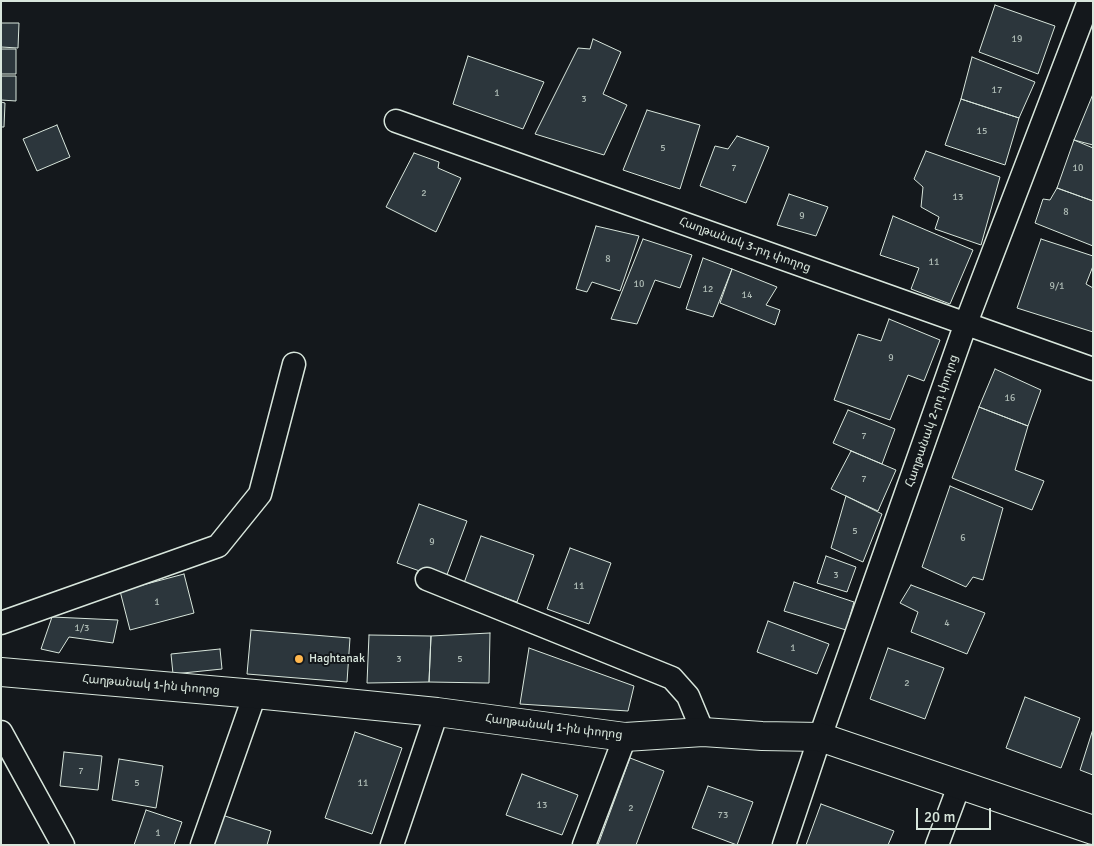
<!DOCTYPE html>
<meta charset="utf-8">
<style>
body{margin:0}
#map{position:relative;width:1094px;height:846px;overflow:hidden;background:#14181c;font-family:Signika,sans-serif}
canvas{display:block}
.frame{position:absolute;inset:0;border:2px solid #d8e6dc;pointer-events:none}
.scale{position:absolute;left:916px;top:808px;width:75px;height:22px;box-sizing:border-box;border:2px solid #d8e6dc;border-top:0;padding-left:6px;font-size:15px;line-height:18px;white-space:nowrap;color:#d8e6dc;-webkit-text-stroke:4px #14181c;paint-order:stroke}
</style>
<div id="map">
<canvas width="1094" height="846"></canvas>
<div class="frame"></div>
<div class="scale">20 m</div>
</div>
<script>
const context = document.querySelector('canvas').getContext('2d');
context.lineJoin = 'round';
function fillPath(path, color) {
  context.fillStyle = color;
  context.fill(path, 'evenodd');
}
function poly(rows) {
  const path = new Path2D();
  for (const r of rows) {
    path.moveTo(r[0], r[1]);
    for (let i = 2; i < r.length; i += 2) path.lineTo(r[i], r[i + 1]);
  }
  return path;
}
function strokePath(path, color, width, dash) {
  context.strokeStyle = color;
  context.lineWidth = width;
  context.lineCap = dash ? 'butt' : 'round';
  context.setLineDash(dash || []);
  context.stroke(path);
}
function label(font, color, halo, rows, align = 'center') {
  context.font = font + ' Signika,"Noto Sans Armenian",sans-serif';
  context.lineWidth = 4;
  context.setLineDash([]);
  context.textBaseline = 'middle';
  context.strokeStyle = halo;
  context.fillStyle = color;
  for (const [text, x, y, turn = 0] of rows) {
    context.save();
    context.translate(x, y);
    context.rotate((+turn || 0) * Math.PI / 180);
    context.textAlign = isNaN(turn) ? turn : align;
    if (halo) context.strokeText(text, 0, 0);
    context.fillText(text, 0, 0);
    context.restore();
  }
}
const building = poly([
 [995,5,1055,26,1038,74,979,52,995,5],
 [1,23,19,23,18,48,1,47,1,23],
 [593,39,621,52,603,94,627,105,604,155,535,134,578,48,590,49,593,39],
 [1,49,16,49,16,74,1,74,1,49],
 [468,56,544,82,523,129,453,104,468,56],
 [972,57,1035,82,1019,118,961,99,972,57],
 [1,76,16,76,16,101,1,100,1,76],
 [1093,94,1093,145,1074,140,1093,94],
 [961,99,1019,118,1005,165,945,145,961,99],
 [1,102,5,103,4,127,1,127,1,102],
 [647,110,700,125,680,189,623,170,647,110],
 [57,125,70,157,37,171,23,139,57,125],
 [737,136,769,147,746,203,700,186,715,146,728,149,737,136],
 [1074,140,1093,148,1093,201,1057,188,1074,140],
 [926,151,1000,177,981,245,935,229,939,217,921,207,923,187,914,179,926,151],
 [414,153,439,162,438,168,461,178,436,232,386,207,414,153],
 [1057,188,1093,201,1093,246,1035,223,1043,199,1050,200,1057,188],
 [789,194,828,207,816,236,777,225,789,194],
 [893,216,973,250,950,304,911,289,919,268,880,255,893,216],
 [596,226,639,236,620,291,592,282,587,292,576,289,596,226],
 [643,239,692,255,680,288,655,280,637,324,611,319,643,239],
 [1041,239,1093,256,1093,266,1086,284,1093,288,1093,332,1017,308,1041,239],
 [703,258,732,269,713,317,686,309,703,258],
 [732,269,777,287,766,305,780,310,775,325,720,303,732,269],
 [889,319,940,340,924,381,908,375,890,420,834,400,858,334,881,341,889,319],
 [995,369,1041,390,1028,426,979,407,995,369],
 [979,407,1028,426,1015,470,1044,481,1032,510,952,478,979,407],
 [848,410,895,429,882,464,833,443,848,410],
 [851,451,896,470,878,511,831,489,851,451],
 [950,486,1003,508,983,580,973,577,966,587,922,567,950,486],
 [846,496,882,514,863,562,831,548,846,496],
 [419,504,467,521,445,580,397,563,419,504],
 [481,536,534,555,517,602,464,583,481,536],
 [570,548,611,563,589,624,547,609,570,548],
 [826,556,856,567,847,592,817,583,826,556],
 [184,574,194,613,130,630,120,591,184,574],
 [794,582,854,602,846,630,784,611,794,582],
 [911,585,985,613,967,654,911,632,918,612,900,603,911,585],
 [52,617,118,620,113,643,69,637,59,653,41,649,52,617],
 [768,621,829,644,817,674,757,652,768,621],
 [251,630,350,638,347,682,247,674,251,630],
 [490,633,489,683,429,682,431,636,490,633],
 [369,635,431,636,429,682,367,683,369,635],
 [529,648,634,686,628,711,520,704,529,648],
 [888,648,944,668,925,719,870,699,888,648],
 [220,649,222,669,173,674,171,654,220,649],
 [1025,697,1080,718,1061,768,1006,748,1025,697],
 [1093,729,1093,775,1080,770,1093,729],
 [355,732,402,748,372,834,325,818,355,732],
 [64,752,102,756,98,790,60,786,64,752],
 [630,758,664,771,636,845,598,845,630,758],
 [119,759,163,766,156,808,112,800,119,759],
 [522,774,578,795,562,835,506,815,522,774],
 [708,786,753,802,737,845,692,828,708,786],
 [821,804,894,831,888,845,806,845,821,804],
 [146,810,182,822,174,845,134,845,146,810],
 [222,815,271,831,267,845,213,845,222,815]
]);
const minor = poly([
 [396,121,1093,369],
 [427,579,672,678,688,696,703,732],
 [1,623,218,546,260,494,294,364],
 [1,732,63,845],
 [202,845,255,694],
 [392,845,437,712],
 [584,845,625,737],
 [784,845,820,737,966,323,1089,1],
 [937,845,959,786]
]);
const secondary = poly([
 [1,672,255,694,437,712,625,737,703,732,762,736,820,737,1093,830]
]);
const markers = [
 [299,659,5,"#ffb74d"]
];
const numberNames = [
 ["19",1017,39],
 ["17",997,90],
 ["1",497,93],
 ["3",584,99],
 ["15",982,131],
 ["5",663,148],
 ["7",734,168],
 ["10",1078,168],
 ["2",424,193],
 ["13",958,197],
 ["8",1066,212],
 ["9",802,216],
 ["8",608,259],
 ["11",934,262],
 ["10",639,284],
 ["9/1",1057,286],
 ["12",708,289],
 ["14",747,295],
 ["9",891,358],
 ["16",1010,398],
 ["7",864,436],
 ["7",864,479],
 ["5",855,531],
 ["6",963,538],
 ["9",432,542],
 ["3",836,575],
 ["11",579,586],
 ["1",157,602],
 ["4",947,623],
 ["1/3",82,628],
 ["1",793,648],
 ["3",399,659],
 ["5",460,659],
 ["2",907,683],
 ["7",81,771],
 ["5",137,783],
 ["11",363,783],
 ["13",542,805],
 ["2",631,808],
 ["73",723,815],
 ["1",158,833]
];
const streetNames = [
 ["Հաղթանակ 3-րդ փողոց",745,245,20],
 ["Հաղթանակ 2-րդ փողոց",932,421,-71],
 ["Հաղթանակ 1-ին փողոց",151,685,5],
 ["Հաղթանակ 1-ին փողոց",554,727,7]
];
const poiNames = [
 ["Haghtanak",309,659]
];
fillPath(building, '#2c363c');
strokePath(building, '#d8e6dc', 1);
strokePath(minor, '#d8e6dc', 25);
strokePath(secondary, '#d8e6dc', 30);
strokePath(minor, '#14181c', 22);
strokePath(secondary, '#14181c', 28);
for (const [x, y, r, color] of markers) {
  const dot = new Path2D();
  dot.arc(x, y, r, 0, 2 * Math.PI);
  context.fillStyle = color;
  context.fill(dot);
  strokePath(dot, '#14181c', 2);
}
label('10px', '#adbab4', null, numberNames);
label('12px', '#d8e6dc', '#14181c', streetNames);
label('12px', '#d8e6dc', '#14181c', poiNames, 'left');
</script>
